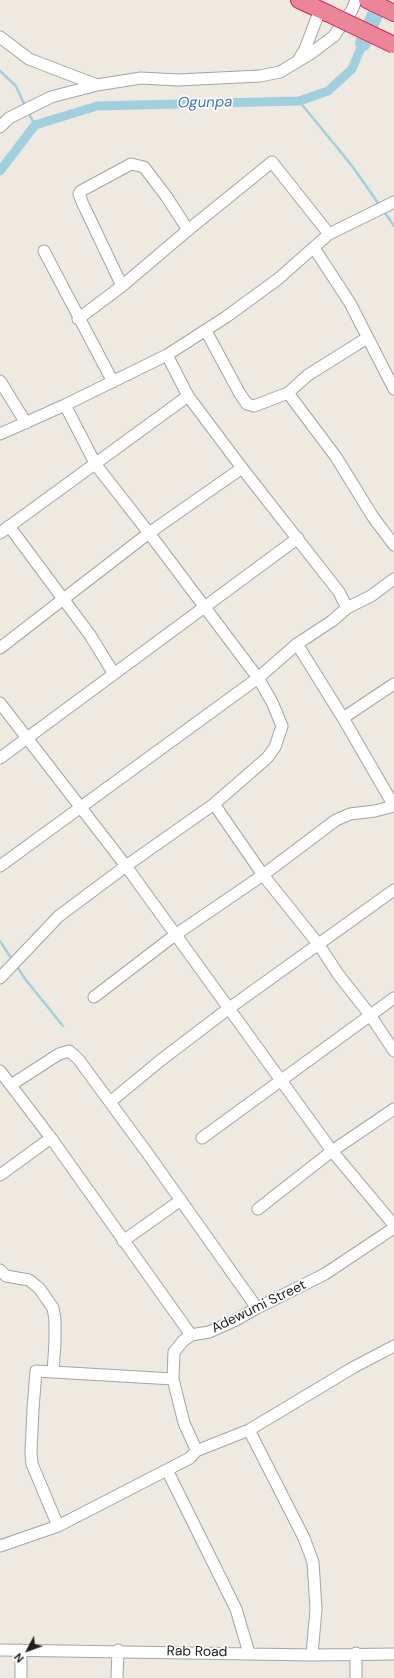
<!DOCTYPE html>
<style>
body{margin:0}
#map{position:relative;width:394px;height:1678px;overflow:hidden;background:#eeeae2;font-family:"DM Sans",sans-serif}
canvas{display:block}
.north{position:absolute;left:8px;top:1630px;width:40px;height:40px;-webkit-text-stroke:3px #fff;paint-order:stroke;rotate:229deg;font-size:11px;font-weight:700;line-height:16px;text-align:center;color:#1d1d1d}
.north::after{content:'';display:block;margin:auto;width:14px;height:18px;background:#1d1d1d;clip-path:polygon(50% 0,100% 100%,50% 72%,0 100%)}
</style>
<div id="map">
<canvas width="394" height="1678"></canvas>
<div class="north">N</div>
</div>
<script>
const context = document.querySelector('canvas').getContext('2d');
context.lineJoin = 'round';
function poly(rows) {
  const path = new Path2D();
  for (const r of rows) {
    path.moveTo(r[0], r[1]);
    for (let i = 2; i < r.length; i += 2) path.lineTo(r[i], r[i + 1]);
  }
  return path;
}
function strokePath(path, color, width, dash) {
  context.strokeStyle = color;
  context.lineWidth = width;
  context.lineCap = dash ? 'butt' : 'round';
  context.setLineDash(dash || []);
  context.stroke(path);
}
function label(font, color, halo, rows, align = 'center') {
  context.font = font + ' "DM Sans",sans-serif';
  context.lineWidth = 3.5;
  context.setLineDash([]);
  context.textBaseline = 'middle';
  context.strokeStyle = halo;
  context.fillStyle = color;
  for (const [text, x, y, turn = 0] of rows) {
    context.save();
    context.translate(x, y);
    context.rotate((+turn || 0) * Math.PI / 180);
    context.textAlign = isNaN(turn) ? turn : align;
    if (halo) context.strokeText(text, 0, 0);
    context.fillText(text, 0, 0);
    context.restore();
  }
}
const stream = poly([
 [0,71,16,86,25,106],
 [299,101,353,167,380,206],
 [28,112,35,125],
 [383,210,394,226],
 [0,941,13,961],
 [16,965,26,980,63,1026]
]);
const canal = poly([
 [0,171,35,125,97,106,299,101,328,91,352,69,363,43]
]);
const river = poly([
 [363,43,381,0]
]);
const minor = poly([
 [0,37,29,59,97,85],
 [299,59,305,49,320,10],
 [0,127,9,118,51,97,97,85,141,78,178,80,260,76,280,72,310,54,334,36,352,10,356,0],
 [314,248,350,303,394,389],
 [44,251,113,382],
 [122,286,82,202,79,194,81,191,131,164,144,167,166,196,188,230],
 [78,319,122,286,188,230,272,162,329,234],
 [206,331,240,394,247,404,254,406,288,393,308,375,367,338],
 [167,355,188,396,242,468,339,592,347,608],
 [0,381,26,423],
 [288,393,336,457,373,517,394,545],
 [0,434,65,405,167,355,226,317,278,279,329,234,394,202],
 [9,526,90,635,114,674],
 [0,533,188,396],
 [297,644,343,718,394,806],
 [0,648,149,533,242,468],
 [0,703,126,866,332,1151,394,1225],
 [343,718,394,684],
 [0,758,298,538],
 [214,804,263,875,319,945,338,974,370,1015,394,1051],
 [0,866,258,678,297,644,332,621,347,608,371,596,394,579],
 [0,978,59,916,126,866,214,804,267,758,275,747,282,726,272,702,258,678,149,533,96,465,65,405],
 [94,997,175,935,263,875,336,820,350,814,375,811,394,806],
 [0,1071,51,1138,191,1335],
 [11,1085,59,1054,69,1051,74,1055,79,1060,148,1154,257,1308],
 [110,1102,161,1060,228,1009,394,890],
 [202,1138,394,998],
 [0,1175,51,1138],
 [258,1209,332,1151,394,1109],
 [123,1241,181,1200],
 [0,1270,6,1276,29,1280,39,1288,53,1308,55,1320,55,1343,53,1372],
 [249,1430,304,1538,313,1562,316,1609,312,1655],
 [196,1451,249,1430,354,1367,394,1346],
 [167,1470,236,1609,249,1653],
 [58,1526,32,1464,31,1452,33,1409,36,1371,173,1379],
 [0,1546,58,1526,190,1458,196,1451,195,1447,184,1423,173,1379,174,1352,183,1341,191,1335,209,1332,234,1321,257,1308,325,1274,394,1228],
 [0,1650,312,1655,394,1654],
 [21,1650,21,1678],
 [356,1653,356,1678],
 [117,1678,118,1650]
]);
const highway = poly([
 [299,0,327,13],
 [367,0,394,13]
]);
const highwayBridge = poly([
 [327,13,394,45]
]);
const streetNames = [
 ["Adewumi Street",259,1307,-26],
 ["Rab Road",197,1652,1]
];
const waterNames = [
 ["Ogunpa",205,103,-1]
];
strokePath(stream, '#a0d0de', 2.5);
strokePath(canal, '#a0d0de', 9);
strokePath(river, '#a0d0de', 16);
strokePath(minor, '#a4a4a4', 13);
strokePath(highway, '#df1d5f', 18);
strokePath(minor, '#fff', 11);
strokePath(highway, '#ea8698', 16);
strokePath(highwayBridge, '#df1d5f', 18, []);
strokePath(highwayBridge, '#ea8698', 16);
label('14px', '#1d1d1d', '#fff', streetNames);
label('italic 15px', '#4375a8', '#fff', waterNames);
</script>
